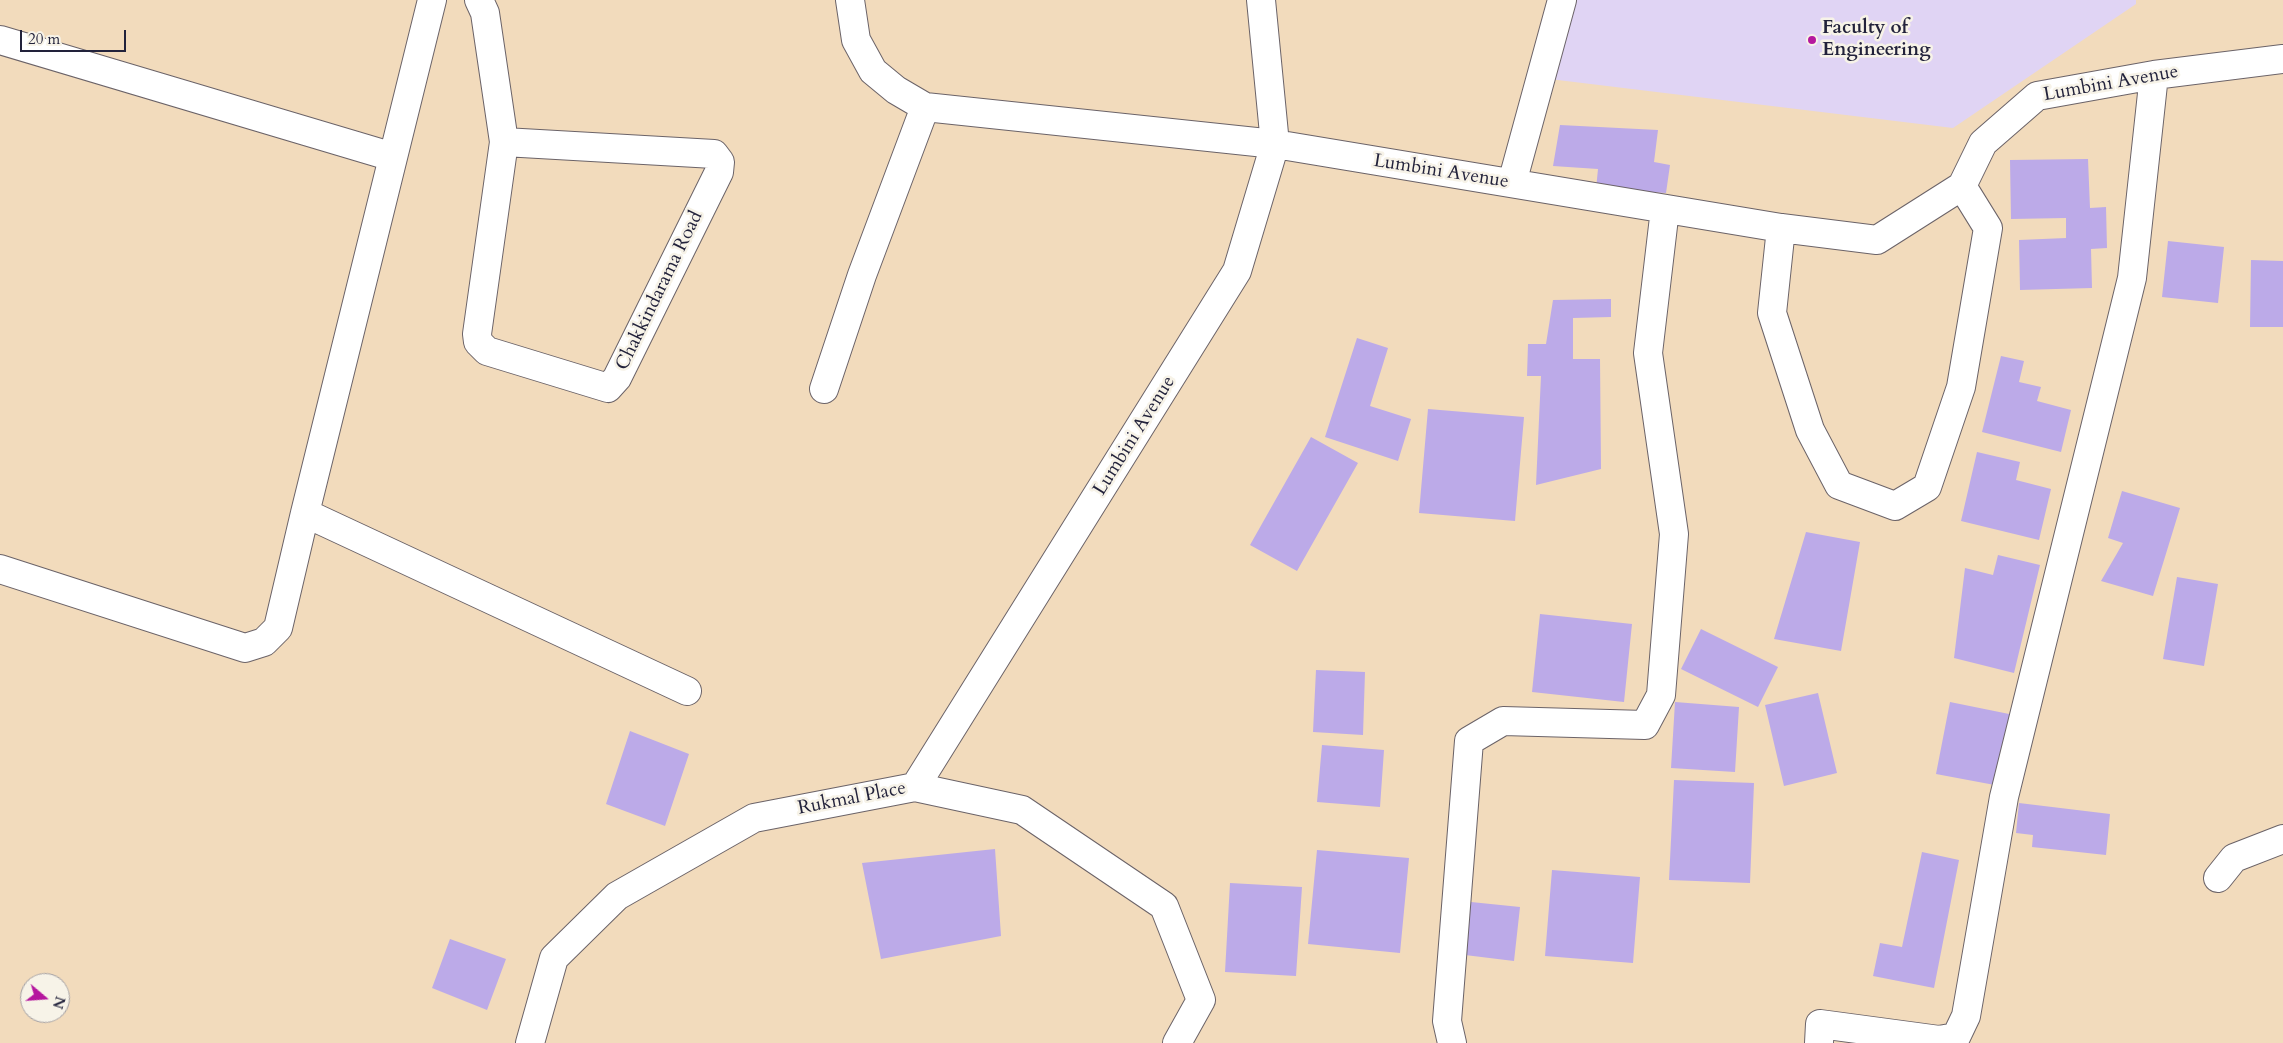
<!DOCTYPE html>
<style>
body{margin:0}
#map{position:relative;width:2283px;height:1043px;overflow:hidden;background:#f2dbbc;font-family:Cardo,serif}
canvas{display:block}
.north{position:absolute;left:20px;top:973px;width:50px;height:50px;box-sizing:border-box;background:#f7f3e8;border:1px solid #a29fa3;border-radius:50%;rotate:108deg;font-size:14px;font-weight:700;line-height:20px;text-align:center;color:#22223b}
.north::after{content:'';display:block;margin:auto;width:18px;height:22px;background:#b5179e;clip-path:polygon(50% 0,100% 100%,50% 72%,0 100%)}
.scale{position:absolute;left:20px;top:30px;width:106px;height:22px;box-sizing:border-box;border:2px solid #22223b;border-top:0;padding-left:6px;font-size:15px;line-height:18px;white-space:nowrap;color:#22223b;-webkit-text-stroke:4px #f7f3e8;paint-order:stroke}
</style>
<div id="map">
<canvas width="2283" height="1043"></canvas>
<div class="north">N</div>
<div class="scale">20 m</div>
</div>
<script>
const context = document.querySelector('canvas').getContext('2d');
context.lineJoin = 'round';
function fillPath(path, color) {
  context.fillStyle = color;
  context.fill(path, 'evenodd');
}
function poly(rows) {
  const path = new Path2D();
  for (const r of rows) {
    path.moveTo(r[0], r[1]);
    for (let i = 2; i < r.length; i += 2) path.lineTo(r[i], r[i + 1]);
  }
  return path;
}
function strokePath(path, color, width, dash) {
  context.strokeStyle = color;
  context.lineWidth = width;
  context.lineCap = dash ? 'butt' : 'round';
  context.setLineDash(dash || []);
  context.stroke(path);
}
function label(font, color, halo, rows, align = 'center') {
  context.font = font + ' Cardo,serif';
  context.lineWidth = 5;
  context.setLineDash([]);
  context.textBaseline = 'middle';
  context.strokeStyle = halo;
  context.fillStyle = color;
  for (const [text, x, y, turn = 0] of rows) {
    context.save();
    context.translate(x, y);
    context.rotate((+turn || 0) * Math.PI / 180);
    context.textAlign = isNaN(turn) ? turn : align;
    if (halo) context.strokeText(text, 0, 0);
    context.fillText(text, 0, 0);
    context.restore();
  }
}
const built = poly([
 [1552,0,2136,0,2136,4,1953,128,1533,77]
]);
const building = poly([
 [1560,125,1658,130,1654,162,1670,165,1666,193,1596,189,1598,169,1553,166],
 [2088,159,2090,208,2106,207,2107,248,2091,249,2092,288,2020,290,2019,240,2066,238,2066,218,2011,219,2010,160],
 [2168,241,2224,247,2218,303,2162,297],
 [2251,260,2283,261,2283,327,2250,327],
 [1611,299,1611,317,1573,318,1573,359,1600,359,1601,469,1536,485,1541,376,1527,376,1528,344,1546,344,1553,300],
 [1357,338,1388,348,1370,406,1411,419,1398,461,1325,437],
 [2001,356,2024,361,2019,382,2041,387,2037,401,2071,410,2061,452,1982,432],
 [1428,409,1524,417,1515,521,1419,513],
 [1311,437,1358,463,1297,571,1250,545],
 [1977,452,2020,462,2016,480,2051,489,2039,540,1961,521],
 [2122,491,2180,508,2153,596,2101,581,2123,543,2108,538],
 [1806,532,1860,542,1841,651,1774,639],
 [1998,555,2040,565,2014,673,1954,658,1965,568,1993,575],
 [2177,577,2218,584,2204,666,2163,659],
 [1540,614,1632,624,1624,702,1532,692],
 [1701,629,1778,667,1758,707,1681,669],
 [1316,670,1365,672,1363,735,1313,732],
 [1818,693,1837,773,1784,786,1765,705],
 [1675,702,1739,707,1735,772,1671,768],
 [1950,702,2014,715,2000,786,1936,774],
 [630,731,689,754,665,826,606,804],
 [1322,745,1384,750,1380,807,1317,802],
 [1674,780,1754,783,1750,883,1669,880],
 [2019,803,2110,814,2106,855,2032,847,2033,835,2016,833],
 [995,849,1001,936,881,959,862,863],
 [1317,850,1409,858,1400,953,1308,944],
 [1922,852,1959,860,1934,988,1873,976,1880,943,1902,947],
 [1552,870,1640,877,1633,963,1545,956],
 [1230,883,1302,887,1296,976,1225,972],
 [1471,902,1520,907,1514,961,1465,955],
 [450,939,506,959,487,1010,432,988]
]);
const minor = poly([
 [479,0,485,13,504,142,477,334,478,342,487,351,608,388,617,378,719,172,720,162,714,154,504,142],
 [850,0,856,40,873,71,896,90,925,107,1275,144,1261,0],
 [0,40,393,157],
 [1512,183,1562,0],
 [1781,228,1772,313,1810,430,1839,485,1895,506,1927,487,1961,387,1988,228,1962,186],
 [824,389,862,275,925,107],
 [305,513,687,691],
 [0,569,245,648,264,642,278,628,305,513,432,0],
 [915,787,1237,271,1275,144,1781,228,1877,240,1962,186,1983,143,2037,96,2154,75,2283,59],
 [2218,878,2234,858,2283,839],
 [530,1043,554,958,617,896,754,818,915,787,1022,810,1164,906,1201,1000,1177,1043],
 [1452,1043,1447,1021,1469,741,1503,721,1645,725,1661,695,1674,534,1648,353,1665,209],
 [1819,1043,1820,1024,1939,1040,1956,1037,1966,1016,2004,797,2132,278,2154,75]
]);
const markers = [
 [1812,40,5,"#b5179e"]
];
const poiNames = [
 ["Faculty of",1822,29],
 ["Engineering",1822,51]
];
const streetNames = [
 ["Lumbini Avenue",2111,84,-10],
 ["Lumbini Avenue",1441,172,9],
 ["Chakkindarama Road",660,291,-64],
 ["Lumbini Avenue",1135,436,-58],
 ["Rukmal Place",852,799,-11]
];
fillPath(built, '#e0d4f4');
fillPath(building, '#bcaae8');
strokePath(minor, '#6b6368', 30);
strokePath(minor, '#fff', 28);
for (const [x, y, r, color] of markers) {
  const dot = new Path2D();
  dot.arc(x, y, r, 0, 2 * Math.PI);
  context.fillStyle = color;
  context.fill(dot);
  strokePath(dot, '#f7f3e8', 2);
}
label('bold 19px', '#22223b', '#f7f3e8', poiNames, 'left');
label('19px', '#22223b', '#f7f3e8', streetNames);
</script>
